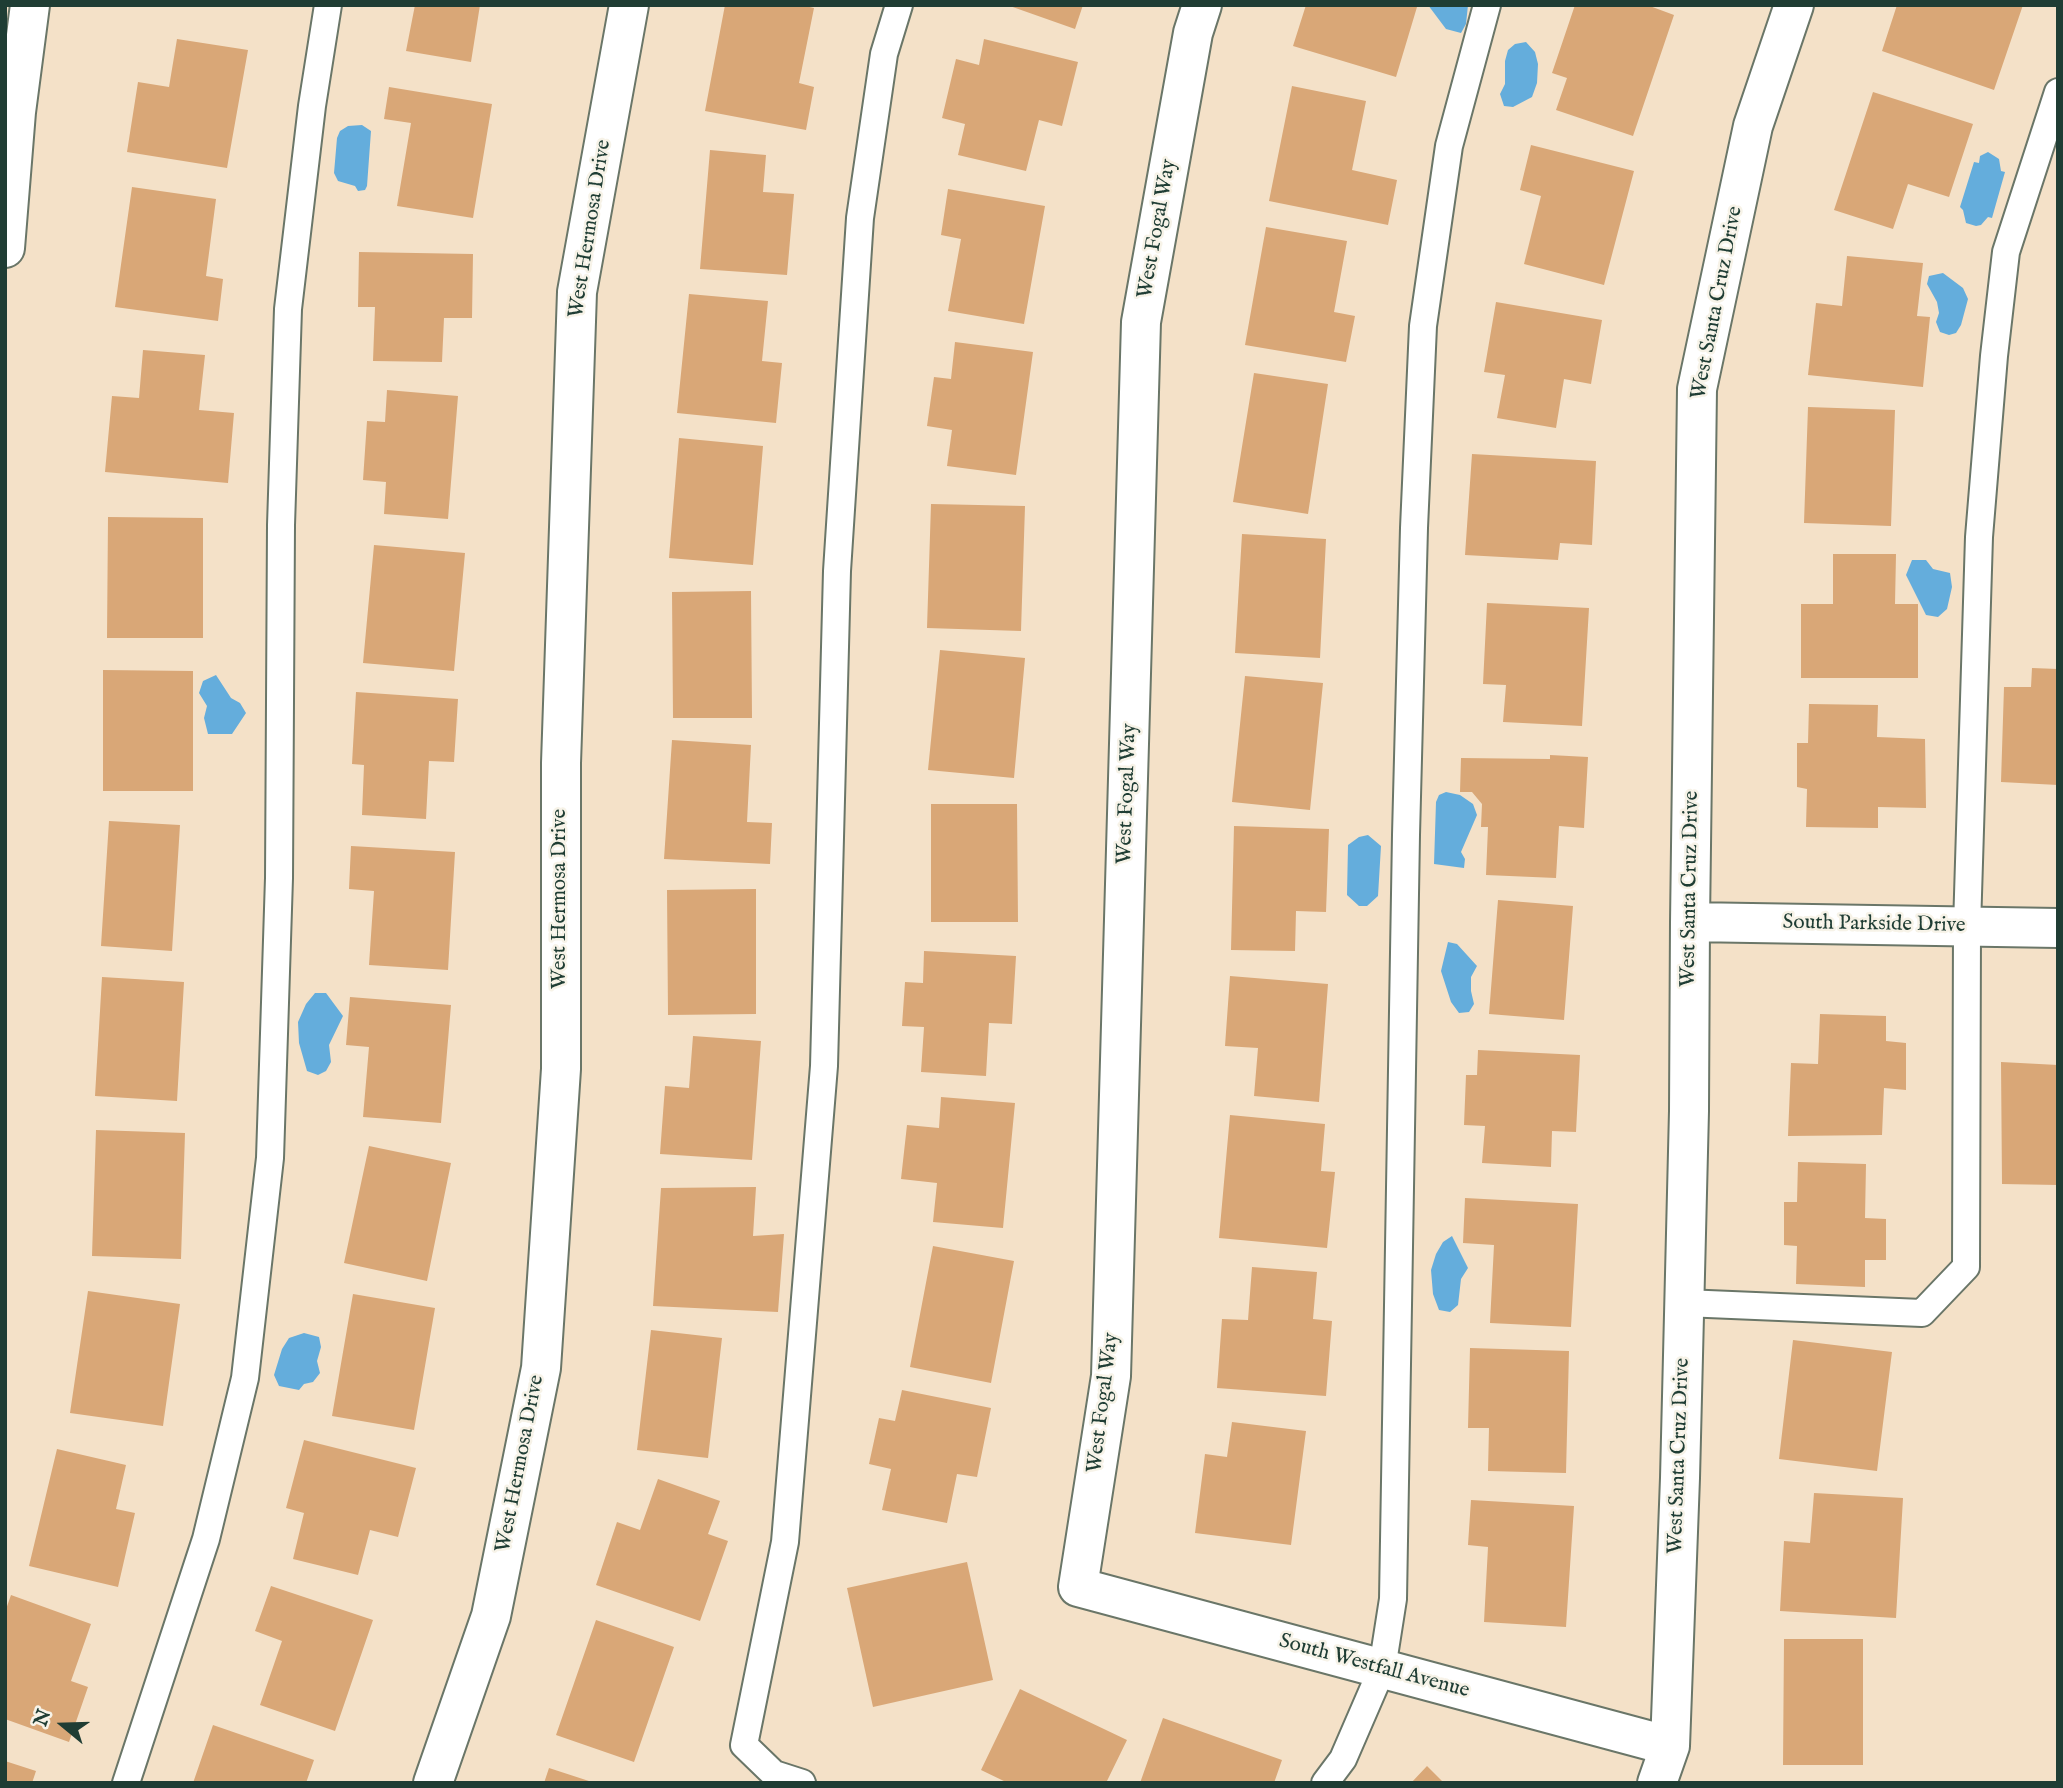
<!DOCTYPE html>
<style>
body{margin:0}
#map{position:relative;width:2063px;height:1788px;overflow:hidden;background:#f4e1c8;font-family:"IM FELL English",serif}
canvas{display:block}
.frame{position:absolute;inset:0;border:7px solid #1f3d34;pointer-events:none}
.north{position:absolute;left:28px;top:1690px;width:70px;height:70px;-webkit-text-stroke:5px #f7f3e8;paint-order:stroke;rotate:289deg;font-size:19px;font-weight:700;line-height:28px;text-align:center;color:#1f3d34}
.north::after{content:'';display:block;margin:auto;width:24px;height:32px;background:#1f3d34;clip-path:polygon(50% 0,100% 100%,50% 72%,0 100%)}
</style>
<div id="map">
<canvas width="2063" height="1788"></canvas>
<div class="frame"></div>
<div class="north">N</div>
</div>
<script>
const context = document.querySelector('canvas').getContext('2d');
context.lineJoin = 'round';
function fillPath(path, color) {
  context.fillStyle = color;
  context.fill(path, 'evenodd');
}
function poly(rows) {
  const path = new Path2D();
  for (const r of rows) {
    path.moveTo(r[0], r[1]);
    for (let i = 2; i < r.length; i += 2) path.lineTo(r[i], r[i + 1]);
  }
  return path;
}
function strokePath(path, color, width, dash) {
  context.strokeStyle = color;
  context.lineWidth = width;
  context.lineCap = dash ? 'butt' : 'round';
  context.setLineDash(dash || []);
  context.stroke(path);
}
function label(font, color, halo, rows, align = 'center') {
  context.font = font + ' "IM FELL English",serif';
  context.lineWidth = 5;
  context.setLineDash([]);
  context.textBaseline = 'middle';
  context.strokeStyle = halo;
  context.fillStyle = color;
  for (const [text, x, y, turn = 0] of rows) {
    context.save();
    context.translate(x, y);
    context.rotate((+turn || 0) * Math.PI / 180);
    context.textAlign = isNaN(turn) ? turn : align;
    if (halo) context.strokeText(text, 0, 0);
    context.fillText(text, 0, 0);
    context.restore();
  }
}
const water = poly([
 [1428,5,1468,5,1466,24,1461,33,1446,29],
 [1526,42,1535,52,1538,64,1537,83,1532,97,1513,107,1504,106,1500,94,1505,84,1505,61,1508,50,1515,44],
 [362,125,371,131,367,186,365,190,358,191,355,186,338,181,334,173,337,138,340,131,348,126],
 [1988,152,1999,159,2001,171,2005,172,1992,218,1988,217,1981,225,1976,226,1966,223,1963,210,1960,207,1974,162,1979,163,1980,156],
 [1943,273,1963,288,1968,299,1961,325,1956,333,1949,335,1940,332,1936,322,1939,313,1937,302,1927,284,1929,276],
 [1912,560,1926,560,1933,569,1950,573,1952,587,1947,609,1938,617,1926,615,1906,575],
 [216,675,231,698,240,703,246,713,232,734,208,734,204,718,207,706,199,693,203,681],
 [1446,792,1460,795,1473,804,1477,815,1461,852,1465,859,1464,868,1434,864,1436,802,1439,795],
 [1368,835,1381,846,1378,896,1367,906,1359,906,1347,895,1348,845,1359,837],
 [1448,942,1457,944,1477,966,1471,977,1471,991,1474,1004,1469,1012,1459,1013,1451,1002,1441,971],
 [315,993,326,993,343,1016,329,1045,331,1062,326,1071,318,1075,307,1071,299,1043,298,1022,306,1004],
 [1452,1236,1468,1268,1461,1279,1458,1305,1450,1312,1439,1310,1433,1294,1431,1270,1436,1254,1443,1242],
 [304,1333,319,1337,321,1347,317,1361,320,1373,313,1382,304,1384,299,1390,279,1386,274,1375,282,1349,289,1338]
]);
const building = poly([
 [415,5,480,5,471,62,406,51],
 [725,5,801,5,814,8,799,83,814,87,806,130,705,111],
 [1007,5,1083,5,1075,29],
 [1306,5,1417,7,1396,77,1293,46],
 [1575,5,1647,5,1674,15,1633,136,1556,110,1567,78,1552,73],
 [1897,5,2023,5,1994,90,1882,51],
 [177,39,248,50,227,168,127,152,138,82,169,87],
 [984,39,1078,62,1062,126,1039,120,1026,171,958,155,965,124,942,118,956,59,979,65],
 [1292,86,1366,101,1352,170,1397,180,1388,225,1269,201],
 [389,87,492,104,473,218,397,206,411,123,384,119],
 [1873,92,1973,124,1949,197,1908,184,1893,229,1834,210],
 [1531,145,1634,171,1604,285,1524,264,1541,196,1520,190],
 [710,150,766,155,763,192,794,194,787,275,700,269],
 [132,187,216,199,206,276,223,279,218,321,115,307],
 [948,189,1045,206,1024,324,948,311,961,239,941,235],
 [1266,227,1347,241,1334,312,1355,316,1346,362,1245,345],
 [359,252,473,254,472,318,444,318,442,362,373,361,375,307,358,307],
 [1847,256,1923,263,1917,316,1930,317,1923,387,1808,375,1816,303,1842,306],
 [689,294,768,301,762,361,782,363,776,423,677,413],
 [1496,302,1602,320,1591,384,1564,379,1556,428,1497,418,1505,375,1484,372],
 [955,342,1033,352,1016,475,947,466,952,430,927,426,934,377,951,379],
 [143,350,205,355,199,410,234,413,228,483,105,472,112,396,139,398],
 [1254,373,1328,384,1308,514,1233,502],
 [387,390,458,396,448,519,384,514,386,482,363,480,367,421,385,422],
 [1808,407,1895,410,1891,526,1804,523],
 [679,438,763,446,753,565,669,558],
 [1472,454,1596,461,1592,545,1560,543,1558,560,1465,555],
 [931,504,1025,506,1021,631,927,628],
 [108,517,203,518,203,638,107,638],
 [1242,534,1326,539,1320,658,1235,653],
 [374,545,465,553,454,671,363,663],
 [1833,554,1896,554,1895,604,1918,604,1918,678,1801,678,1801,604,1833,604],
 [751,591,752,718,673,718,672,592],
 [1487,603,1589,608,1582,726,1503,722,1506,685,1483,684],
 [940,650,1025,658,1014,778,928,770],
 [2032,668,2058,669,2058,785,2001,782,2004,687,2031,687],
 [103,670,193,671,193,791,103,791],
 [1245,676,1323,683,1310,810,1232,802],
 [356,692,458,699,454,762,429,761,426,819,362,815,364,765,352,764],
 [1809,704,1878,705,1877,737,1925,739,1926,808,1878,807,1878,828,1806,827,1807,789,1797,787,1797,743,1808,743],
 [672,740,751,745,747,822,772,823,770,864,664,859],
 [1550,755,1588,757,1584,828,1559,826,1556,878,1486,875,1488,827,1481,827,1482,804,1472,792,1460,792,1461,758,1550,759],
 [931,804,1017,804,1018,922,931,922],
 [109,821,180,825,172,951,101,946],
 [1234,826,1329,829,1326,912,1296,911,1295,951,1231,950],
 [351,846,455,852,448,970,369,965,374,891,349,889],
 [756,889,756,1014,668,1015,667,890],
 [1498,900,1573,906,1564,1020,1489,1014],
 [924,951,1016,956,1012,1024,989,1023,986,1076,921,1072,924,1027,902,1026,905,982,923,983],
 [1230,976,1328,984,1319,1102,1254,1096,1258,1048,1225,1046],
 [102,977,184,982,177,1101,95,1096],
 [350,997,451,1005,441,1123,363,1117,369,1047,346,1045],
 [1820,1014,1886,1016,1886,1041,1906,1043,1906,1090,1884,1088,1882,1135,1788,1136,1791,1063,1818,1064],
 [693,1036,761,1041,752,1160,660,1154,665,1086,689,1088],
 [1478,1050,1580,1055,1576,1132,1552,1131,1551,1167,1482,1163,1485,1126,1464,1125,1466,1075,1477,1075],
 [2001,1062,2058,1065,2058,1185,2002,1184],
 [941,1097,1015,1103,1003,1228,933,1222,937,1183,901,1179,907,1125,939,1128],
 [1230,1115,1325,1124,1321,1171,1335,1172,1327,1248,1219,1238],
 [96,1130,185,1133,181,1259,92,1256],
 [369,1146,451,1163,427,1281,344,1263],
 [1798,1162,1866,1164,1865,1218,1886,1219,1886,1260,1865,1260,1865,1287,1796,1284,1797,1246,1784,1245,1784,1202,1797,1202],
 [756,1187,753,1236,784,1234,778,1312,653,1306,661,1188],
 [1465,1198,1578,1204,1571,1327,1490,1323,1494,1245,1463,1243],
 [933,1246,1014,1261,991,1383,910,1367],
 [1252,1267,1317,1272,1313,1319,1332,1321,1326,1396,1217,1388,1222,1319,1248,1320],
 [88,1291,180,1304,163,1426,70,1413],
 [353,1294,435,1308,414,1430,332,1416],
 [651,1330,722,1338,708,1458,637,1450],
 [1793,1340,1892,1352,1877,1471,1779,1459],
 [1470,1348,1569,1351,1566,1473,1488,1471,1489,1428,1468,1428],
 [902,1390,991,1408,977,1477,957,1474,947,1523,882,1510,891,1469,869,1464,879,1418,895,1421],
 [1232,1422,1306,1431,1291,1545,1195,1533,1205,1454,1227,1457],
 [304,1440,416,1468,398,1537,370,1530,358,1575,293,1559,304,1513,286,1508],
 [57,1449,126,1465,116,1509,135,1513,118,1587,29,1566],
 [658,1479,720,1501,708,1534,728,1541,700,1621,596,1585,617,1522,640,1530],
 [1814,1493,1903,1498,1896,1618,1780,1611,1784,1541,1810,1543],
 [1471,1500,1574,1506,1566,1627,1484,1622,1488,1547,1468,1545],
 [967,1562,993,1680,873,1707,847,1588],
 [271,1586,373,1620,335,1731,260,1705,282,1641,255,1631],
 [11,1595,91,1624,71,1681,88,1687,69,1742,5,1719,5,1612],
 [596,1620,674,1647,634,1762,556,1735],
 [1784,1639,1863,1639,1863,1765,1783,1765],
 [1020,1689,1127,1740,1106,1783,1008,1783,981,1770],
 [1163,1718,1282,1760,1274,1783,1140,1783],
 [213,1725,314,1760,306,1783,193,1783],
 [5,1761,36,1771,32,1783,5,1783],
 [1427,1766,1444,1783,1411,1783],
 [549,1768,592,1782,592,1783,544,1783]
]);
const service = poly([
 [1684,1303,1922,1313,1966,1267,1967,927,1979,537,1994,356,2006,252,2058,92],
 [126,1783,206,1539,245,1378,270,1158,279,878,281,525,288,309,312,106,328,5],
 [802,1783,774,1774,744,1745,785,1542,824,1066,837,571,860,218,884,54,899,5],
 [1325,1783,1343,1759,1382,1669,1393,1599,1406,835,1414,528,1423,326,1449,146,1487,5]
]);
const minor = poly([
 [1202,5,1193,33,1141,322,1111,1376,1078,1587,1670,1746],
 [5,248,16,112,30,5],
 [1690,922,2058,928],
 [433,1783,491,1616,541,1368,561,1069,561,763,577,292,629,5],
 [1657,1783,1670,1746,1680,1478,1689,1111,1690,922,1697,389,1753,126,1794,5]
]);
const streetNames = [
 ["West Hermosa Drive",591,229,-81],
 ["West Fogal Way",1158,229,-80],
 ["West Santa Cruz Drive",1718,303,-79],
 ["West Fogal Way",1128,794,-88],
 ["West Santa Cruz Drive",1691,889,-89],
 ["West Hermosa Drive",561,899,-90],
 ["South Parkside Drive",1874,925,1],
 ["West Fogal Way",1104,1403,-83],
 ["West Santa Cruz Drive",1680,1456,-88],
 ["West Hermosa Drive",521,1464,-79],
 ["South Westfall Avenue",1374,1667,15]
];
fillPath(water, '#64addc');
fillPath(building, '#d9a777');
strokePath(service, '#6a7668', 30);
strokePath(minor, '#6a7668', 42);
strokePath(service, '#fff', 26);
strokePath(minor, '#fff', 38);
label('21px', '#1f3d34', '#f7f3e8', streetNames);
</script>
